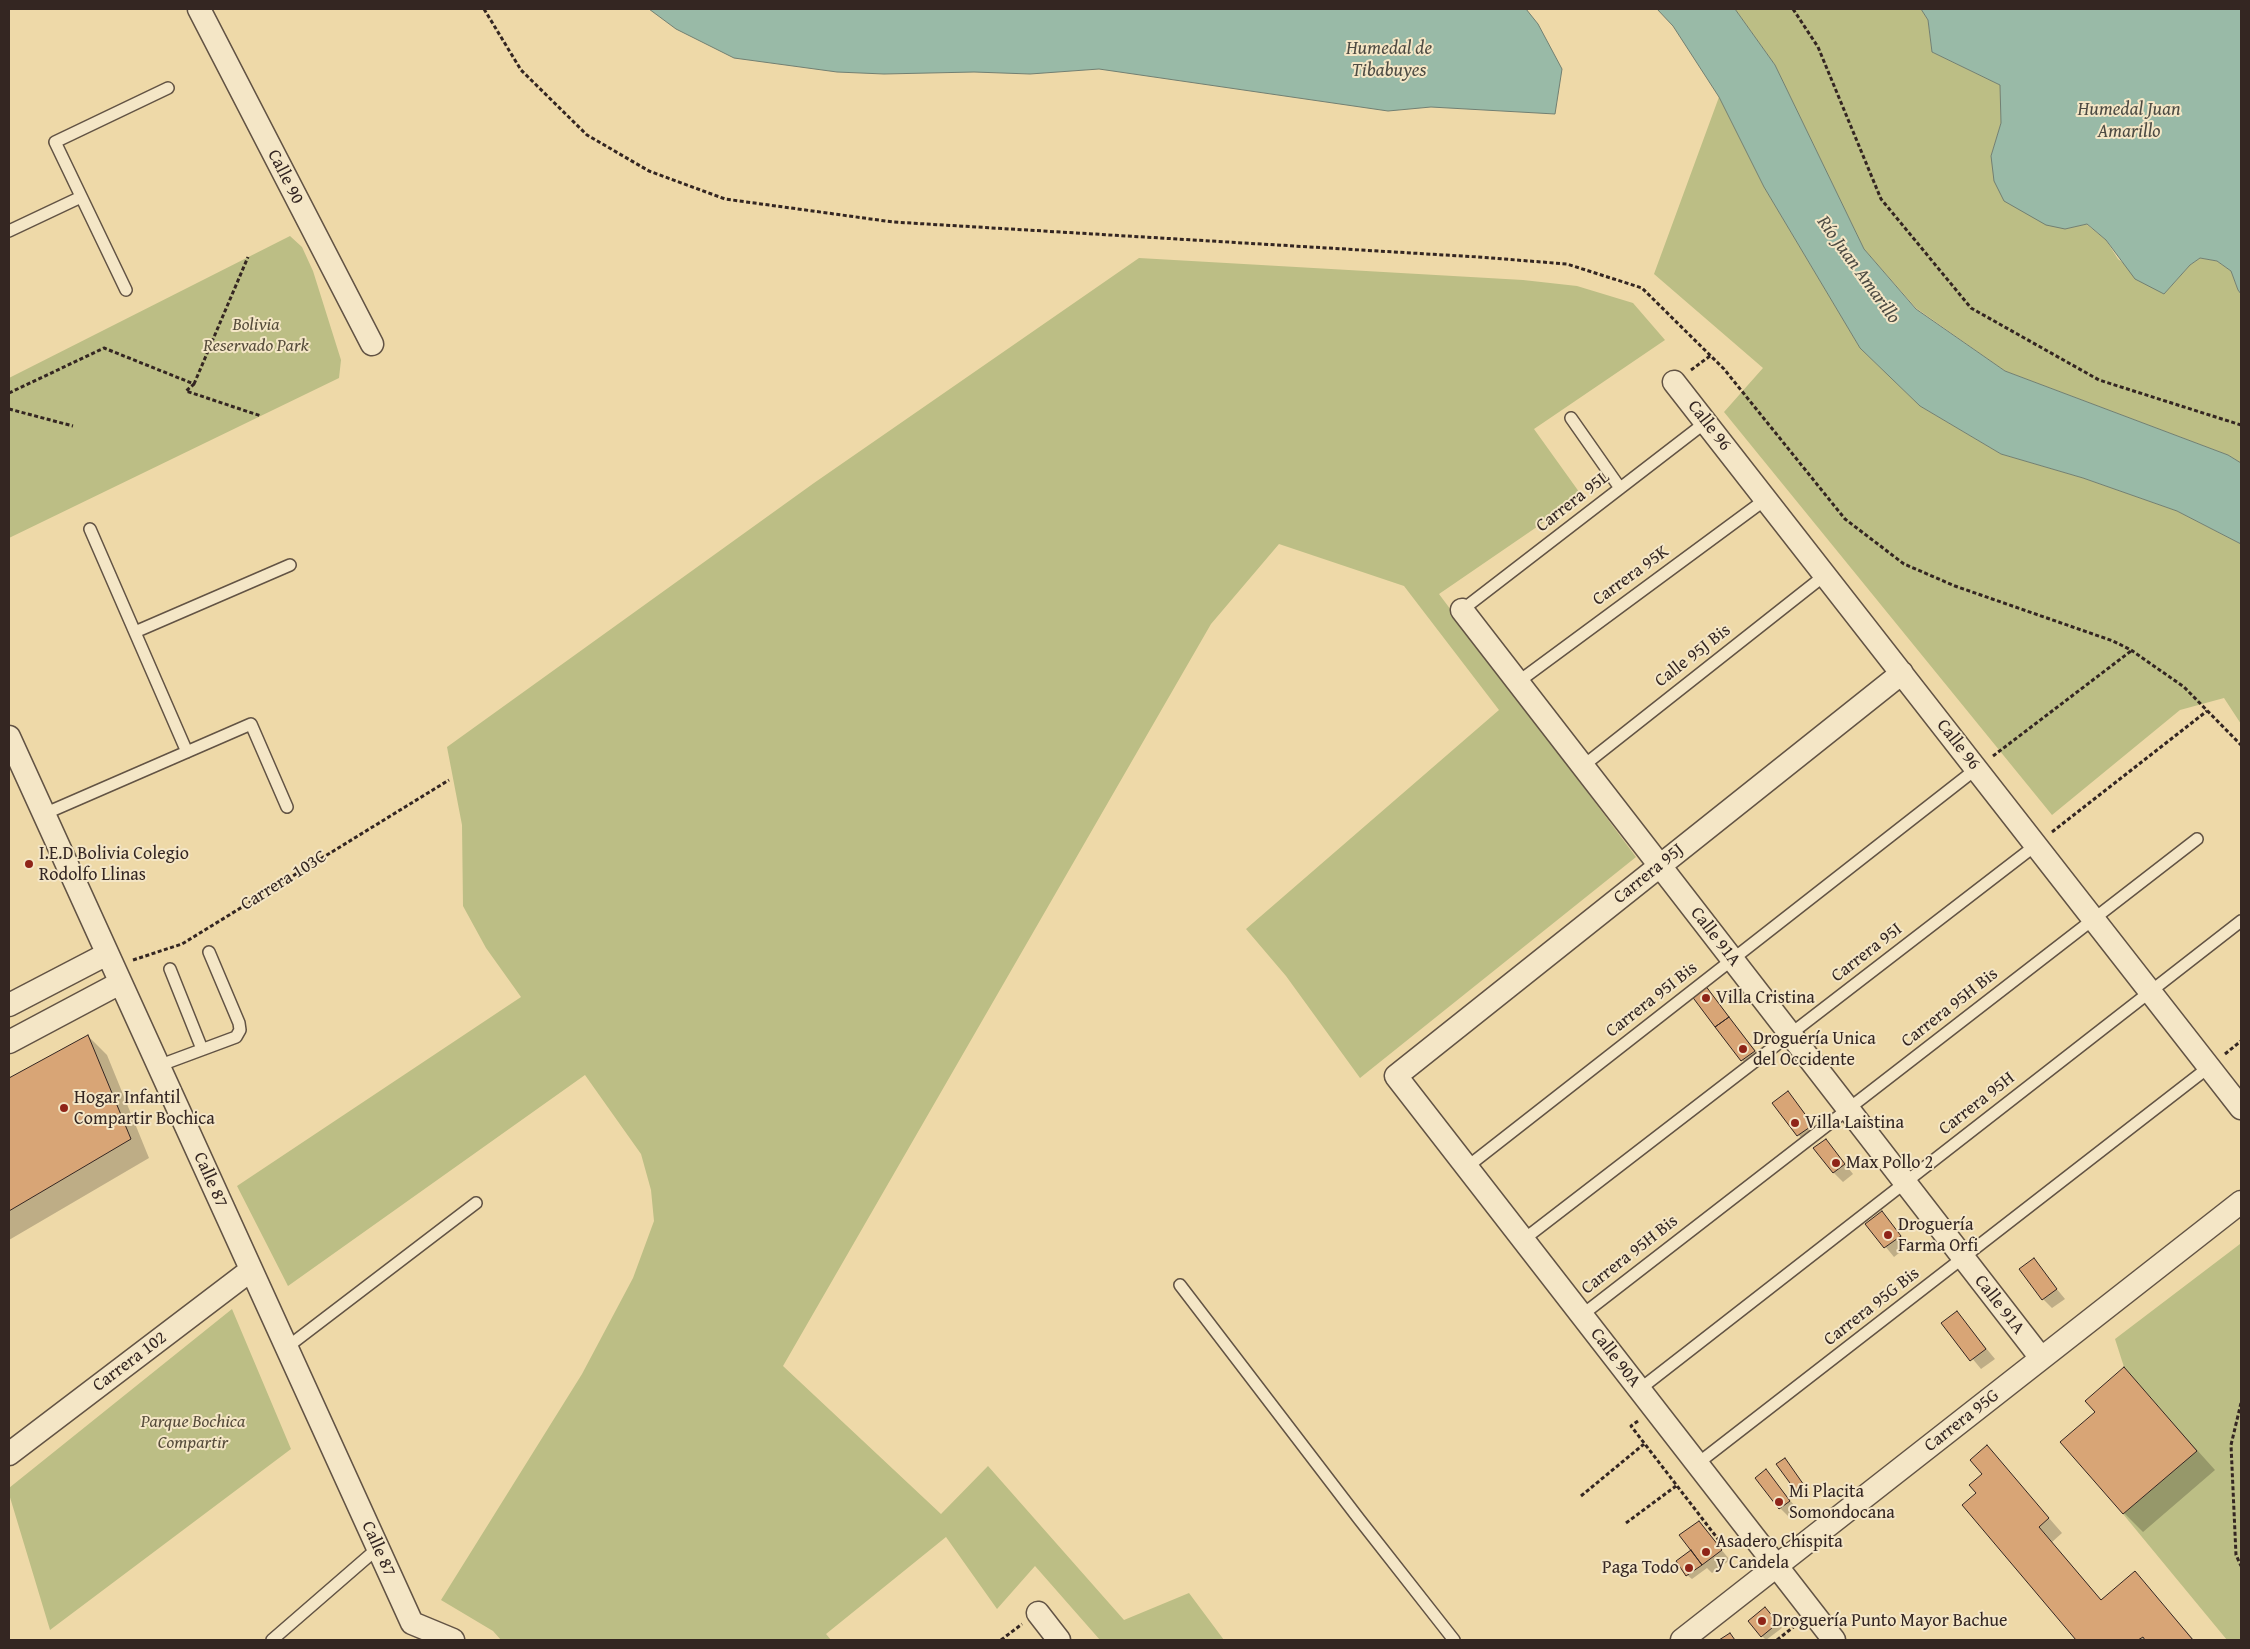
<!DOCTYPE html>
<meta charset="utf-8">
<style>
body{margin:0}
#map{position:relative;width:2250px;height:1649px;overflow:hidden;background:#eed9a8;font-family:"Gentium Book Plus",serif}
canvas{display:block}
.frame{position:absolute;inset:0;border:10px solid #342622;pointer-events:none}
</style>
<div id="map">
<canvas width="2250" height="1649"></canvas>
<div class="frame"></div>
</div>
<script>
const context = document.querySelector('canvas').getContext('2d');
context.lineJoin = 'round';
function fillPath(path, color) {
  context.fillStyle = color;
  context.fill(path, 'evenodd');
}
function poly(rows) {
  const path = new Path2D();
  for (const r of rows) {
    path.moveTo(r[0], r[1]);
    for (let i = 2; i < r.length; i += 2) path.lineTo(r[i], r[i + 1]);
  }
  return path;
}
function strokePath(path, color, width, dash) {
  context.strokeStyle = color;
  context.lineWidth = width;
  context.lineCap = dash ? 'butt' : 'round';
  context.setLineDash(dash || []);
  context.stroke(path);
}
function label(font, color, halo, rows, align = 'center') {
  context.font = font + ' "Gentium Book Plus",serif';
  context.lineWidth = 4;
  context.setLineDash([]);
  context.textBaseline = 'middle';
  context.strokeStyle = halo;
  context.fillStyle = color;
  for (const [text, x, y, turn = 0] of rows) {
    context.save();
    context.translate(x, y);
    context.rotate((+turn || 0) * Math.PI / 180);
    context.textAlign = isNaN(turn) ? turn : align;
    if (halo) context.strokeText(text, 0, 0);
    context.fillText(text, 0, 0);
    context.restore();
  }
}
const green = poly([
 [1735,9,1921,9,1928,20,1932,52,2000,85,2001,123,1991,156,2065,229,2086,224,2106,240,2118,259,2164,294,2190,265,2200,258,2217,261,2231,271,2238,290,2241,294,2241,463,2228,455,2005,371,1916,308,1864,249,1775,65],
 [1719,97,1764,187,1860,348,1920,406,2001,454,2083,478,2177,511,2241,544,2241,724,2224,698,2180,710,2052,815,1724,412,1763,368,1654,274],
 [290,236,302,247,313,271,341,360,339,378,9,538,9,378],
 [1139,258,1523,280,1577,286,1633,303,1665,340,1534,429,1582,496,1439,594,1636,857,1360,1078,1286,976,1246,929,1499,710,1404,586,1279,544,1211,624,783,1366,941,1514,988,1466,1124,1620,1189,1593,1224,1640,1100,1640,1035,1566,997,1609,946,1537,826,1634,831,1640,501,1640,493,1631,441,1600,582,1374,633,1278,654,1221,651,1190,641,1154,585,1075,288,1286,237,1186,521,997,486,948,463,906,462,825,447,747,814,483],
 [2240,1244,2241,1640,2227,1640,2123,1514,2196,1451,2124,1367,2115,1339],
 [232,1309,291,1449,50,1630,9,1494,9,1488]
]);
const water = poly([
 [649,9,1526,9,1538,24,1562,69,1555,114,1431,107,1388,111,1099,69,1030,74,974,72,884,74,837,72,734,58,676,29,649,9],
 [1657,9,1735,9,1775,65,1864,249,1916,309,2005,371,2228,455,2241,463,2241,544,2177,511,2083,478,2001,454,1920,406,1860,348,1764,187,1719,97,1673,26,1657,9],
 [1921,9,2241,9,2241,294,2238,290,2231,271,2217,261,2200,258,2190,265,2164,294,2135,279,2106,240,2087,224,2065,229,2046,225,2004,201,1994,181,1991,156,2001,123,2000,85,1932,52,1928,20,1921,9]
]);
const shadow = poly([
 [1705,987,1763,1060,1751,1069,1742,1060],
 [88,1036,107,1055,149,1158,9,1240,9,1080],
 [1788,1092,1821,1134,1807,1145,1773,1103],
 [1826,1140,1853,1174,1843,1182,1834,1173],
 [1882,1213,1909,1245,1894,1257,1867,1224],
 [2033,1260,2065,1299,2052,1308,2043,1299],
 [1957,1313,1995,1359,1981,1369,1943,1323],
 [2124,1369,2215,1470,2143,1532,2124,1513,2097,1412],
 [1987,1447,2062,1533,2052,1542,2102,1601,2135,1573,2194,1640,2078,1640,1963,1505,1978,1493,1983,1474],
 [1785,1460,1810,1493,1803,1498,1799,1493],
 [1766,1471,1798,1510,1789,1517,1780,1508],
 [1698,1522,1730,1560,1712,1573,1707,1568,1692,1579,1687,1575],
 [1770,1613,1782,1628,1766,1640,1762,1636]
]);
const building = poly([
 [1705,985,1729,1017,1715,1027,1691,995,1705,985],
 [1729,1017,1755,1051,1741,1061,1715,1027,1729,1017],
 [88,1035,131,1139,9,1211,9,1078,88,1035],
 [1788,1091,1813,1125,1797,1136,1772,1103,1788,1091],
 [1826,1139,1845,1164,1833,1173,1813,1148,1826,1139],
 [1882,1211,1901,1236,1884,1248,1865,1224,1882,1211],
 [2034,1258,2057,1289,2042,1300,2019,1269,2034,1258],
 [1957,1311,1986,1349,1970,1361,1941,1323,1957,1311],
 [2124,1367,2197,1451,2123,1514,2060,1442,2095,1412,2085,1401,2124,1367],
 [1987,1445,2049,1518,2039,1527,2101,1600,2135,1571,2193,1640,2145,1640,2143,1637,2138,1640,2076,1640,1962,1505,1976,1493,1969,1485,1982,1474,1970,1460,1987,1445],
 [1785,1458,1806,1488,1798,1494,1776,1464,1785,1458],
 [1766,1469,1790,1501,1779,1509,1755,1478,1766,1469],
 [1699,1521,1722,1550,1702,1565,1679,1535,1699,1521],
 [1691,1550,1702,1565,1686,1576,1676,1561,1691,1550],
 [1765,1607,1778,1623,1761,1637,1748,1621,1765,1607],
 [1730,1633,1735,1640,1719,1640,1730,1633]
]);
const path = poly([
 [484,9,521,70,587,135,649,171,725,199,893,222,1478,257,1567,264,1642,288,1724,369,1845,519,1904,564,1955,586,2113,641,2131,650,2184,687,2241,745],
 [1793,9,1818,47,1881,199,1971,308,2099,380,2241,425],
 [1691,370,1710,356],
 [194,384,248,257],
 [9,393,104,348,194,384,186,391,261,416],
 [9,409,73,426],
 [1993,756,2131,651],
 [2052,832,2207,711],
 [133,960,182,944,449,780],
 [2225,1054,2241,1041],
 [2241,1403,2231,1445,2236,1555,2241,1566],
 [1638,1421,1631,1426,1721,1543],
 [1581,1496,1644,1444],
 [1626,1523,1676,1486],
 [1001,1640,1022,1624],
 [1777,1640,1796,1625]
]);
const lane = poly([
 [9,231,81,197],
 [126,290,55,142,168,88],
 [1571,418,1620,488],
 [90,529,187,752],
 [1462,610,1706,422],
 [135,632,290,565],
 [1518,682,1766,499],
 [1583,766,1825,575],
 [44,814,251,724,287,807],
 [170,969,202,1049],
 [158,1066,236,1037,240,1030,239,1023,209,952],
 [1467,1167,1976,769],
 [1523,1240,2036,845],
 [1180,1285,1359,1519,1454,1640],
 [1582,1315,2197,839],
 [286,1348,476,1203],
 [1640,1389,2241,921],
 [1697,1464,2209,1067],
 [272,1640,378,1548]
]);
const street = poly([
 [199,9,372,344],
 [1674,382,2241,1108],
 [1462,610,2041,1358],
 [9,737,412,1623,453,1640],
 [9,1005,107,954],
 [9,1042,120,983],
 [9,1454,251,1270],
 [1038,1613,1059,1640],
 [1682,1640,2241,1202],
 [1834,1640,1396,1076,1902,673]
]);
const markers = [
 [29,864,5,"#8f2418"],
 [1706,998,5,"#8f2418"],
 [1743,1049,5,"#8f2418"],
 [64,1108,5,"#8f2418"],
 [1795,1123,5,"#8f2418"],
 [1836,1163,5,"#8f2418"],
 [1888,1235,5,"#8f2418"],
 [1779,1502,5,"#8f2418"],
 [1706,1552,5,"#8f2418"],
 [1689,1568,5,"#8f2418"],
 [1762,1621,5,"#8f2418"]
];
const streetNames = [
 ["Calle 90",285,177,63],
 ["Calle 96",1709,426,52],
 ["Carrera 95L",1573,502,-38],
 ["Carrera 95K",1631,576,-36],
 ["Calle 95J Bis",1693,656,-38],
 ["Calle 96",1958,745,52],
 ["Carrera 95J",1649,874,-39],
 ["Carrera 103C",284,881,-32],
 ["Calle 91A",1715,937,52],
 ["Carrera 95I",1867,953,-38],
 ["Carrera 95I Bis",1652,1000,-38],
 ["Carrera 95H Bis",1950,1008,-38],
 ["Carrera 95H",1977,1104,-38],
 ["Calle 87",210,1180,66],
 ["Carrera 95H Bis",1630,1255,-38],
 ["Calle 91A",1999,1305,52],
 ["Carrera 95G Bis",1872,1307,-38],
 ["Calle 90A",1615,1358,52],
 ["Carrera 102",130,1362,-37],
 ["Carrera 95G",1962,1421,-38],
 ["Calle 87",378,1549,66]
];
const parkNames = [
 ["Bolivia",256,325],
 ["Reservado Park",256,346],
 ["Parque Bochica",193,1422],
 ["Compartir",193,1443]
];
const poiNames = [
 ["I.E.D Bolivia Colegio",39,854],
 ["Rodolfo Llinas",39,875],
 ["Villa Cristina",1716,998],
 ["Droguería Unica",1753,1039],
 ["del Occidente",1753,1060],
 ["Hogar Infantil",74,1098],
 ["Compartir Bochica",74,1119],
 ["Villa Laistina",1805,1123],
 ["Max Pollo 2",1846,1163],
 ["Droguería",1898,1225],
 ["Farma Orfi",1898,1246],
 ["Mi Placita",1789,1492],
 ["Somondocana",1789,1513],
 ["Asadero Chispita",1716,1542],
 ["y Candela",1716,1563],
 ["Paga Todo",1679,1568,"right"],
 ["Droguería Punto Mayor Bachue",1772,1621]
];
const waterNames = [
 ["Humedal de",1389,49],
 ["Tibabuyes",1389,71],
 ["Humedal Juan",2129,110],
 ["Amarillo",2129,132],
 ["Río Juan Amarillo",1858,270,54]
];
fillPath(green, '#bcbe85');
fillPath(water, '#99baa7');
strokePath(water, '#717f72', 1);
fillPath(shadow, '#0003');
fillPath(building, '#d8a576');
strokePath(building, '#342622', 1);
strokePath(lane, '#625344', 14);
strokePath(street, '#625344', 25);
strokePath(path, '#342622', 3, [4, 2.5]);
strokePath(lane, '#f4e6c6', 11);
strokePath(street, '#f4e6c6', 22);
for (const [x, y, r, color] of markers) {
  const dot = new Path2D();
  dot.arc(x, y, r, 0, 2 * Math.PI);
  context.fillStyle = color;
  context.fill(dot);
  strokePath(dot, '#f4e6c6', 2);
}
label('18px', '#342622', '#f4e6c6', streetNames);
label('italic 18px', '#564c3b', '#f4e6c6', parkNames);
label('18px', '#342622', '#f4e6c6', poiNames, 'left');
label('italic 19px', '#4d4b43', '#f4e6c6', waterNames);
</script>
